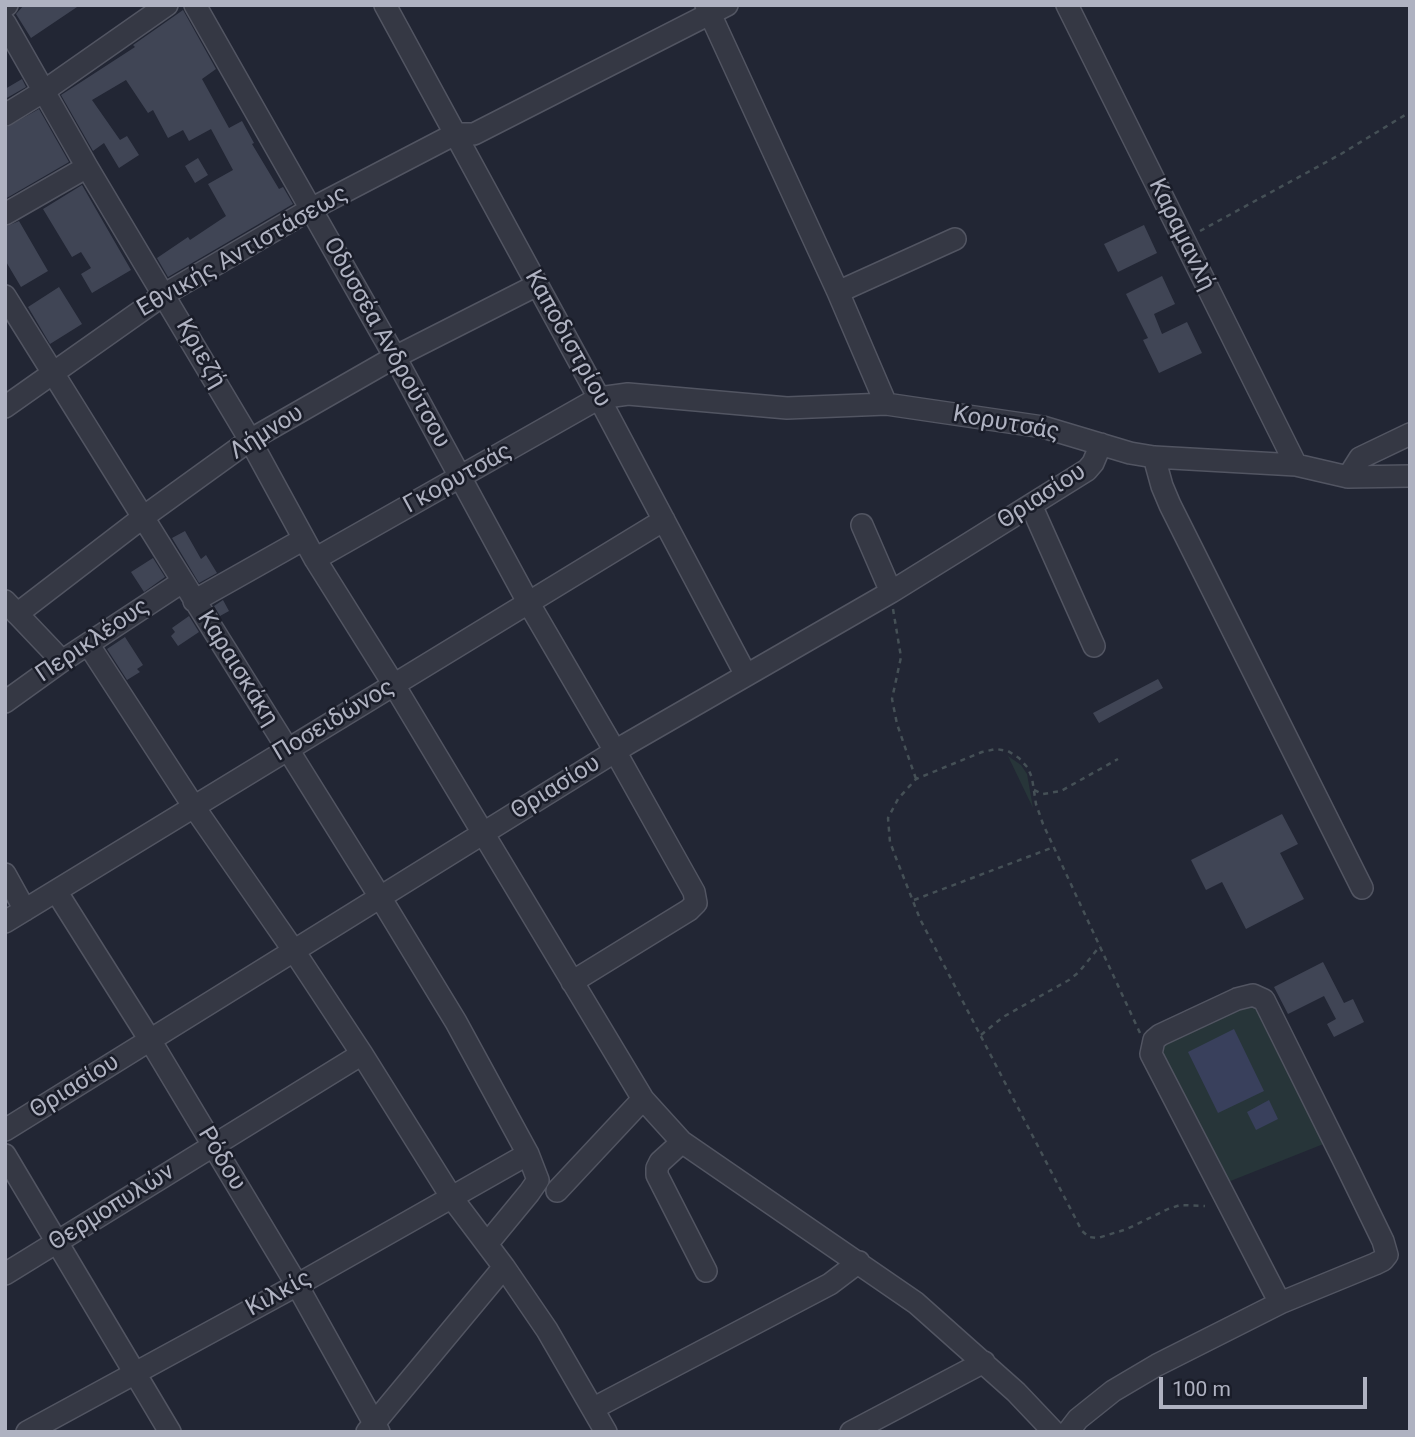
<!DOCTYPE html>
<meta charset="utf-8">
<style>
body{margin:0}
#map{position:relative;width:1415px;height:1437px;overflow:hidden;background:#222634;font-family:Roboto,sans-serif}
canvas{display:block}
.frame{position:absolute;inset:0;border:7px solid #afb2c1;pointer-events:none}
.scale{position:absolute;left:1159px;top:1377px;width:208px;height:32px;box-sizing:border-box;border:4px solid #afb2c1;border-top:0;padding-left:9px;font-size:21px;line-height:24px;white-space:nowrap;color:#afb2c1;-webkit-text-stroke:5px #1a1d29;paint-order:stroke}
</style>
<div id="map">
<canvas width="1415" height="1437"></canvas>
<div class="frame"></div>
<div class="scale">100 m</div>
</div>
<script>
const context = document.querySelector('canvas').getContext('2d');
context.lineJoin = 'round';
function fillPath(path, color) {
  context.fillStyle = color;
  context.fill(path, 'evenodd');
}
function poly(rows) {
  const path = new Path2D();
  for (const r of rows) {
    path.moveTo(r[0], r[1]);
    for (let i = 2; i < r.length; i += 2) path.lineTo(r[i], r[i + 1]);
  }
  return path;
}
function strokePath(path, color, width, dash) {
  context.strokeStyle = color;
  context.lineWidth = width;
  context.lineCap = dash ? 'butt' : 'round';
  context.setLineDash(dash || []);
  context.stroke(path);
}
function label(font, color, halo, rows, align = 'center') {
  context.font = font + ' Roboto,sans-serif';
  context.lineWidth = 5;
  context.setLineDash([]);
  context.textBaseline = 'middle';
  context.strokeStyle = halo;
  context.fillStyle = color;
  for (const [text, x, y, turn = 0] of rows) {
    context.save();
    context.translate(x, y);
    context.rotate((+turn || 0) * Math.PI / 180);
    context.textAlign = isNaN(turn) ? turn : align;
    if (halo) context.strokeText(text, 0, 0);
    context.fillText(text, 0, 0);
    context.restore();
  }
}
const green = poly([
 [1008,756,1021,765,1027,774,1033,808],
 [1253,1004,1264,1009,1331,1141,1228,1182,1159,1056,1163,1044]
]);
const water = poly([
 [1234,1029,1264,1091,1218,1113,1188,1052],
 [1269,1100,1278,1119,1256,1130,1247,1112]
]);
const building = poly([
 [24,5,80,5,31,38,16,14],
 [183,10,216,69,202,79,229,128,242,121,254,143,252,144,279,189,283,187,293,204,168,277,157,258,188,237,190,240,226,216,208,184,233,170,211,129,189,141,183,130,168,138,153,110,148,113,126,80,92,100,120,140,127,136,139,155,119,168,104,143,93,151,61,95,135,47,133,45],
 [22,79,26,87,5,99,5,89],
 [39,109,69,162,5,199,5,128],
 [198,158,208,175,195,183,185,166],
 [82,185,131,270,92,293,81,274,91,268,81,252,72,257,43,209],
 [19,221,48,271,21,287,5,260,5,227],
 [1144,225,1157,253,1118,272,1104,244],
 [1162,276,1175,304,1154,314,1162,334,1187,322,1202,353,1159,373,1143,340,1148,338,1126,294],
 [59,287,82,324,50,344,28,307],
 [185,531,201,559,206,555,217,573,199,583,172,538],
 [153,558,165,577,144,592,131,572],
 [223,600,229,611,220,616,214,606],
 [189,616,199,632,178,646,171,636,175,632,172,628],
 [125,637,143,665,137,669,140,672,127,680,107,649],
 [1158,679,1163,688,1099,723,1093,713],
 [1282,814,1298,844,1280,853,1304,899,1246,929,1222,882,1206,890,1191,860],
 [1323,962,1344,1003,1353,999,1364,1022,1334,1037,1327,1024,1336,1019,1324,996,1288,1014,1274,987]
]);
const path = poly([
 [1200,231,1341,154,1410,112],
 [893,609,901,657,892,699,897,724,916,779],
 [1034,790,1043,794,1061,791,1118,759],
 [914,900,1054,847],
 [1140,1033,1043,824,1036,804,1032,778,1028,768,1019,758,1008,751,996,749,982,752,916,779,898,799,888,818,890,842,896,858,920,919,1082,1231,1089,1237,1098,1238,1127,1229,1168,1209,1180,1205,1205,1206],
 [981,1035,1003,1017,1069,980,1079,972,1100,946]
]);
const minor = poly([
 [195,5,395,357,528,602,615,751,694,892,696,903,689,910,572,982],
 [385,5,599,398,746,675],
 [706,5,838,292,886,404],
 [1067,5,1296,465],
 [5,6,7,5],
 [5,23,87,167,250,440,315,559,394,685,643,1099,682,1142,916,1303,1016,1392,1054,1432],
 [5,115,44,91,167,5],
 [5,214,87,167],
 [838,292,955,239],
 [5,296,380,897,456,1022,528,1154,538,1180,529,1193,487,1244],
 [5,407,165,294,311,209,455,134,474,134,727,5],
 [1154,457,1162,486,1170,505,1362,888],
 [1348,477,1360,458,1410,434],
 [1031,505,1094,646],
 [862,525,891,592],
 [315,559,599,398,628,394,787,408,886,404,1043,427,1130,453,1154,457,1296,465,1348,477,1410,476],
 [5,601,62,661],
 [194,601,304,539],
 [17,614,142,518,250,440,395,357,537,285],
 [88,644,194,807,294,951,362,1054,452,1198,504,1267,547,1330,606,1432],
 [5,702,62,661,182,582],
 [5,874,25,910],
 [56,891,150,1040,297,1285,379,1432],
 [5,922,664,520],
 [5,1130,627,744,891,592,962,548,1087,470,1093,463,1101,444],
 [682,1142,660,1162,657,1168,657,1175,706,1271],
 [5,1155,170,1432],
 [557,1191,643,1099],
 [5,1274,362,1054],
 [594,1408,830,1284,859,1262],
 [27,1432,297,1285,528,1154],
 [367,1432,504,1267],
 [851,1432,984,1362],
 [1068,1432,1078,1419,1113,1391,1157,1365,1280,1303,1375,1264,1383,1260,1387,1255,1383,1241,1347,1167,1264,1000,1253,995,1237,999,1160,1035,1154,1040,1151,1054,1280,1303]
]);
const streetNames = [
 ["Καραμανλή",1181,235,64],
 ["Εθνικής Αντιστάσεως",243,252,-30],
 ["Καποδιστρίου",567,339,61],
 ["Οδυσσέα Ανδρούτσου",386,343,61],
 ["Κριεζή",200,354,60],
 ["Κορυτσάς",1006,424,10],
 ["Λήμνου",267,433,-32],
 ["Γκορυτσάς",458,479,-29],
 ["Θριασίου",1042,497,-33],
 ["Περικλέους",93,641,-34],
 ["Καραισκάκη",237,669,58],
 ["Ποσειδώνος",334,721,-31],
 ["Θριασίου",556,788,-32],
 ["Θριασίου",75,1087,-32],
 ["Ρόδου",221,1159,59],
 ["Θερμοπυλών",112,1208,-32],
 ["Κιλκίς",279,1294,-29]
];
fillPath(green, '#273539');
fillPath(water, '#39405c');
fillPath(building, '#404555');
strokePath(minor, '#525562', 24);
strokePath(path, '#455056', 2.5, [5, 5]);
strokePath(minor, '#353844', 21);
label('24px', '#afb2c1', '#1a1d29', streetNames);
</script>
